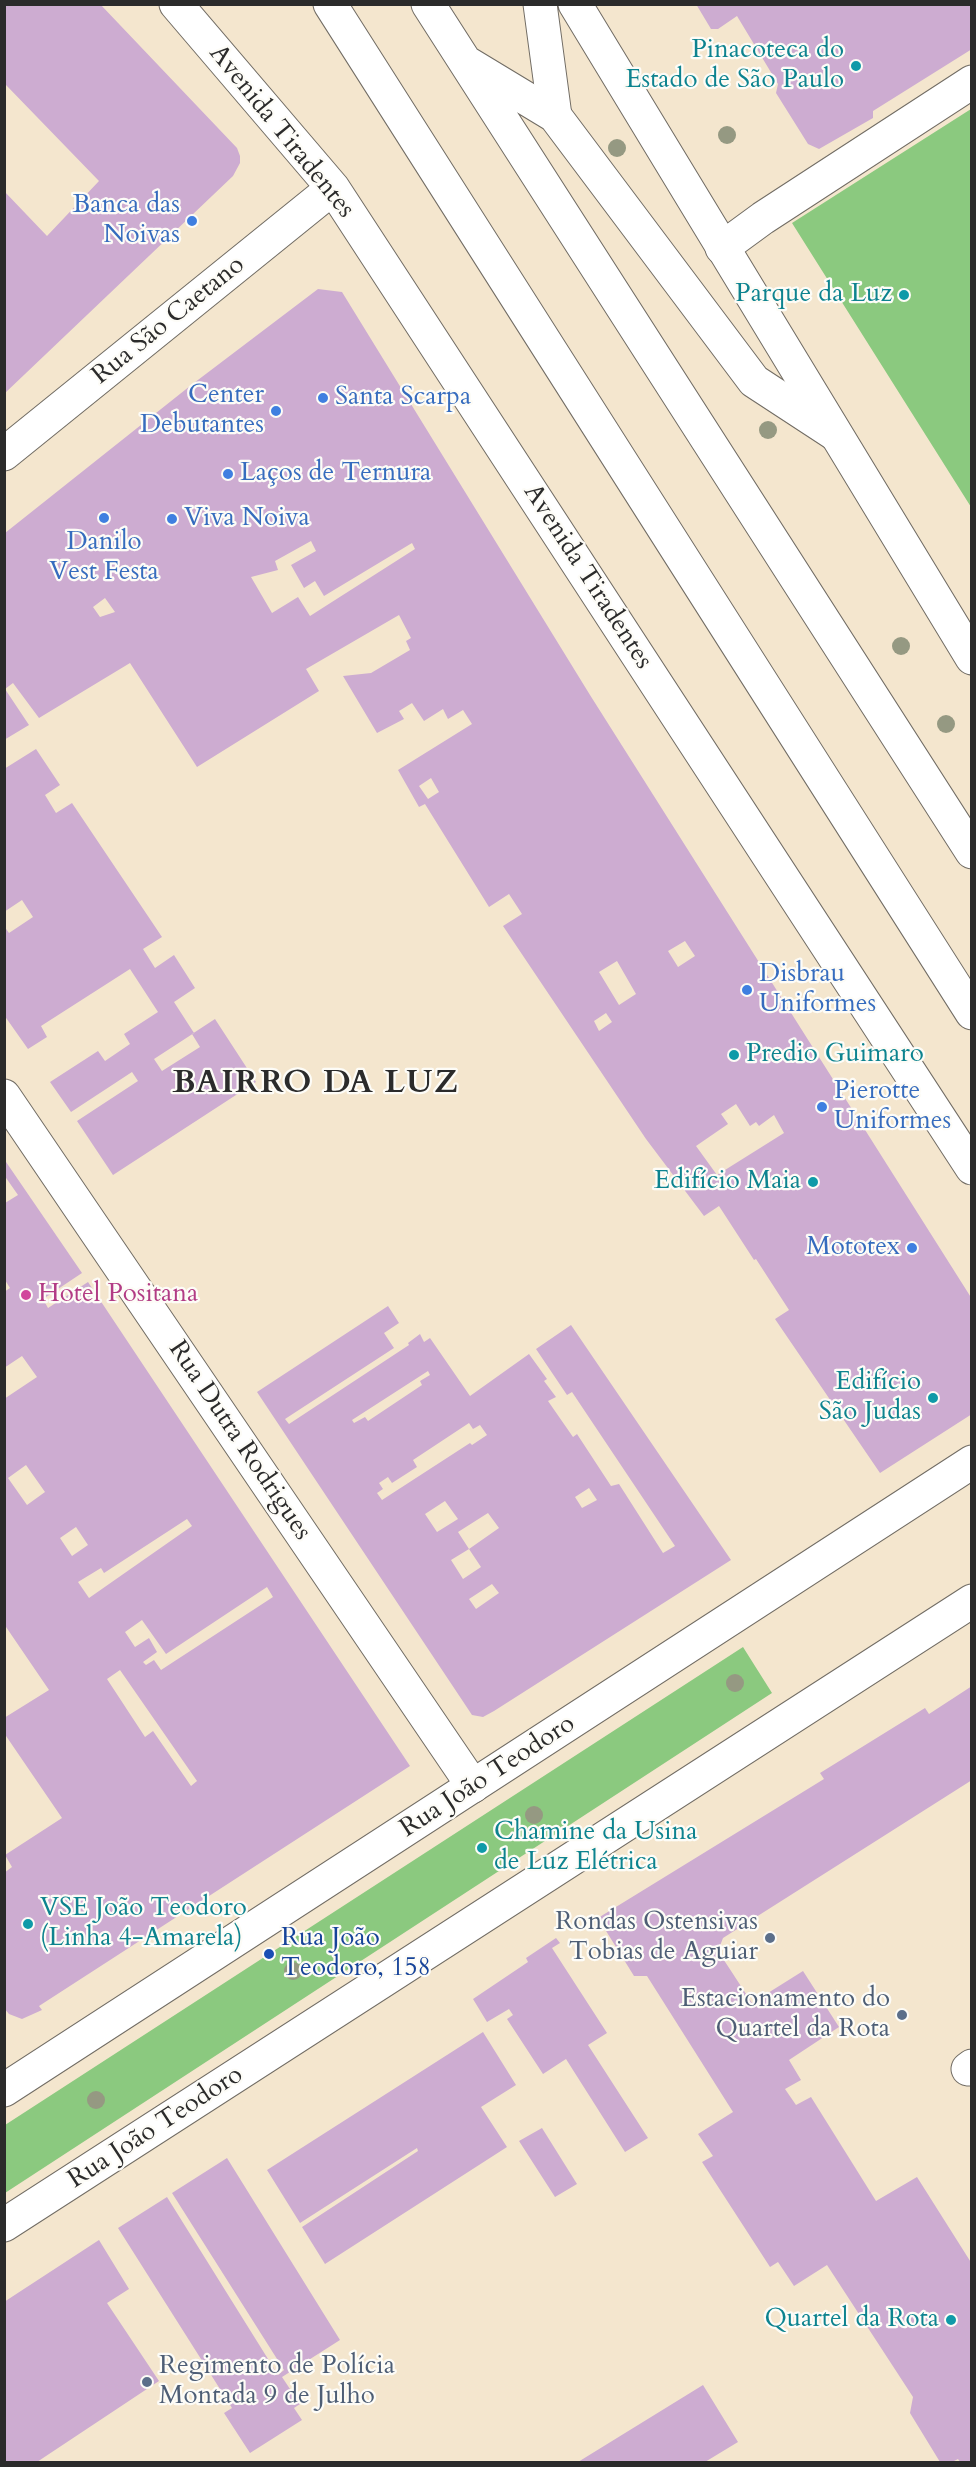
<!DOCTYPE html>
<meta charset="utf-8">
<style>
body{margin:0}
#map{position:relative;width:976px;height:2467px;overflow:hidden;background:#f4e6ce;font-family:Cardo,serif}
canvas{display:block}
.frame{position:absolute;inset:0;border:6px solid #2b2b2b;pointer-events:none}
</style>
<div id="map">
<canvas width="976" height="2467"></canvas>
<div class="frame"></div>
</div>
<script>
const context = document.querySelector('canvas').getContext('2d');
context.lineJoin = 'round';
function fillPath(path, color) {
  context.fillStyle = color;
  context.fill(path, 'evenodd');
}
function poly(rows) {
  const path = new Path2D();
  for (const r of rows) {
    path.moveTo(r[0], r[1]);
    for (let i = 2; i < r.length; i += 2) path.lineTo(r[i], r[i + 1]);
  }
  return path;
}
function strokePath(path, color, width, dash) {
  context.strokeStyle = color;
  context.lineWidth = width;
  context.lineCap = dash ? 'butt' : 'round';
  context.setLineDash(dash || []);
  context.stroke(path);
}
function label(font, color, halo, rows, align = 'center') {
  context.font = font + ' Cardo,serif';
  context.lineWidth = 4.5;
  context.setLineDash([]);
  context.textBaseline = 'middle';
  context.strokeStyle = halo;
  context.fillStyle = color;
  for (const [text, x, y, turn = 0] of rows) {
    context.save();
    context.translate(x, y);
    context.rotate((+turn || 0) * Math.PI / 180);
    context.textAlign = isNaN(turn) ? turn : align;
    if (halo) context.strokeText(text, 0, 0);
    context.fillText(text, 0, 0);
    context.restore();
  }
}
const green = poly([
 [971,109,971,507,792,223],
 [743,1647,772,1693,5,2193,5,2125]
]);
const building = poly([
 [5,4,100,4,237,148,240,156,240,163,233,176,4,394,4,191,47,236,99,181,5,84],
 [696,4,972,4,972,49,873,111,873,118,819,149,808,144,776,93,778,84,737,16,718,29,711,29],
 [318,289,342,292,590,695,972,1299,972,1414,880,1473,775,1319,789,1310,756,1259,754,1260,719,1206,704,1216,646,1139,503,926,522,914,509,894,489,907,425,804,419,807,398,770,472,724,463,710,448,719,443,709,424,721,412,703,399,711,404,719,377,733,343,676,371,673,410,650,406,641,411,638,399,615,306,669,319,691,197,767,130,663,39,718,13,683,5,689,29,725,4,740,5,533,190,386],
 [311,541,316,551,291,565,304,588,315,581,324,596,412,543,415,549,310,616,298,597,272,613,251,577,278,570,275,561],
 [105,598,115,612,100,617,93,607],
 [431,778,439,792,428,799,419,786],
 [685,941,695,956,678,967,668,951],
 [617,961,636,994,619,1005,599,972],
 [606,1013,612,1022,599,1031,594,1021],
 [736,1104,750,1126,756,1122,759,1126,774,1115,784,1133,717,1175,696,1146,728,1124,721,1114],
 [36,749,60,785,45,795,56,813,72,803,162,937,143,949,155,968,174,955,195,988,174,1002,194,1033,154,1059,162,1071,200,1047,192,1034,215,1019,256,1082,113,1175,77,1121,138,1081,132,1072,71,1112,50,1082,98,1051,105,1061,130,1044,124,1034,158,1012,130,969,41,1026,47,1037,28,1049,4,1015,4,926,9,933,33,917,22,900,4,912,4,769],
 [4,1159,82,1273,43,1299,48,1308,88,1282,410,1766,39,2006,42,2010,22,2019,9,2014,4,2008,4,1873,12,1867,5,1855,62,1818,4,1733,4,1718,49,1690,4,1624,4,1399,37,1377,22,1356,4,1368,4,1292,10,1288,5,1280,5,1203,18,1195,4,1175],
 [26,1465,45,1492,27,1505,8,1478],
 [187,1519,192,1526,89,1598,78,1582,101,1568,104,1573],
 [76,1527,88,1545,72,1556,60,1538],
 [267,1587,273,1597,161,1670,154,1660,146,1665,143,1662,157,1652,149,1638,135,1647,125,1632,142,1620,166,1654],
 [120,1670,197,1781,191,1786,153,1731,145,1737,107,1679],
 [388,1306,399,1323,384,1333,394,1348,285,1419,289,1424,409,1345,408,1343,420,1334,424,1342,430,1338,470,1396,529,1354,547,1379,544,1381,556,1397,548,1401,573,1437,577,1434,611,1486,619,1484,663,1553,675,1546,572,1392,567,1395,536,1349,571,1325,731,1560,494,1711,483,1717,472,1715,257,1392],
 [428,1371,430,1375,420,1381,422,1385,368,1421,365,1417,354,1423,352,1420],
 [469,1423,473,1429,480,1425,487,1435,472,1445,470,1443,382,1500,377,1493,383,1489,379,1483,388,1477,392,1483,417,1467,413,1460],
 [589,1488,597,1500,582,1508,575,1497],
 [445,1501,458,1519,437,1532,425,1514],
 [488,1513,499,1528,469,1549,481,1567,463,1579,451,1560,469,1549,458,1532],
 [492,1584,499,1593,476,1609,469,1599],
 [972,1686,972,1780,723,1938,718,1951,752,2003,803,1971,839,2027,789,2060,801,2080,785,2089,796,2105,811,2097,876,2201,917,2177,972,2264,972,2462,960,2462,958,2459,952,2462,940,2462,910,2413,913,2397,827,2265,794,2286,778,2262,770,2267,702,2162,713,2156,698,2134,733,2112,647,1976,634,1976,598,1918,824,1779,820,1773,925,1708,929,1714],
 [556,1938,560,1943,552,1948,607,2033,588,2045,648,2138,625,2152,566,2059,543,2074,507,2019,513,2015,509,2009,487,2022,473,1999,528,1962,526,1958],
 [483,2032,516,2085,481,2107,507,2147,325,2264,302,2227,418,2151,417,2148,300,2223,267,2170],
 [542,2128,577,2184,555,2197,519,2141],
 [227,2158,340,2340,282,2377,300,2404,294,2408,302,2420,250,2453,224,2413,232,2408,118,2228,167,2197,278,2375,284,2370,172,2193],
 [99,2240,129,2289,107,2303,159,2381,37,2462,4,2462,4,2302],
 [703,2385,738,2442,705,2462,578,2462]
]);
const minor = poly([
 [722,248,763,218,972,82],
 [4,1096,473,1786],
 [968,2069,972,2066]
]);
const major = poly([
 [176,4,333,188,972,1168],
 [540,4,555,116],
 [575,4,972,658],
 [4,454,333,188],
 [4,2090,972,1462],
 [4,2225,972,1601]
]);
const highway = poly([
 [330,4,972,1013],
 [428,4,972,852],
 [469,64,555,116,754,381,835,434]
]);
const trees = [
 [727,135],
 [617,148],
 [768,430],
 [901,646],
 [946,724],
 [735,1683],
 [534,1815],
 [293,1971],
 [96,2100]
];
const markers = [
 [856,66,6,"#0f9aa8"],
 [192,221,6,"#3f7fe0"],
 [904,295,6,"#0f9aa8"],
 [323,398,6,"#3f7fe0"],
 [276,411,6,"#3f7fe0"],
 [228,474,6,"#3f7fe0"],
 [104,518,6,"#3f7fe0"],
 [172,519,6,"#3f7fe0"],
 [747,990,6,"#3f7fe0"],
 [734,1055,6,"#0f9aa8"],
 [822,1107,6,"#3f7fe0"],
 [813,1182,6,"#0f9aa8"],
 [912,1248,6,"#3f7fe0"],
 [26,1295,6,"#d1479c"],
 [933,1398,6,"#0f9aa8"],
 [482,1848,6,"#0f9aa8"],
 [28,1924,6,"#0f9aa8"],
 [770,1938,6,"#5c6f8a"],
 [269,1954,6,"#1a4fb4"],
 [902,2015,6,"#5c6f8a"],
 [951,2320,6,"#0f9aa8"],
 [147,2382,6,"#5c6f8a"]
];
const cultureNames = [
 ["Pinacoteca do",844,51],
 ["Estado de São Paulo",844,81],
 ["Parque da Luz",892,295],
 ["Predio Guimaro",746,1055,"left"],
 ["Edifício Maia",801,1182],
 ["Edifício",921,1383],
 ["São Judas",921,1413],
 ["Chamine da Usina",494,1833,"left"],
 ["de Luz Elétrica",494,1863,"left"],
 ["VSE João Teodoro",40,1909,"left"],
 ["(Linha 4-Amarela)",40,1939,"left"],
 ["Quartel da Rota",939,2320]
];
const streetNames = [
 ["Avenida Tiradentes",281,132,51],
 ["Rua São Caetano",169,321,-39],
 ["Avenida Tiradentes",587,577,57],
 ["Rua Dutra Rodrigues",239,1441,56],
 ["Rua João Teodoro",488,1777,-33],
 ["Rua João Teodoro",156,2128,-33]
];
const shopNames = [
 ["Banca das",180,206,"right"],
 ["Noivas",180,236,"right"],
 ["Center",264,396,"right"],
 ["Debutantes",264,426,"right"],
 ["Santa Scarpa",335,398],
 ["Laços de Ternura",240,474],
 ["Viva Noiva",184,519],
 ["Danilo",104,543,"center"],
 ["Vest Festa",104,573,"center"],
 ["Disbrau",759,975],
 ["Uniformes",759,1005],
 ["Pierotte",834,1092],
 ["Uniformes",834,1122],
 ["Mototex",900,1248,"right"]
];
const hotelNames = [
 ["Hotel Positana",38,1295]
];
const serviceNames = [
 ["Rondas Ostensivas",758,1923],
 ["Tobias de Aguiar",758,1953],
 ["Estacionamento do",890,2000],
 ["Quartel da Rota",890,2030],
 ["Regimento de Polícia",159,2367,"left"],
 ["Montada 9 de Julho",159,2397,"left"]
];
const transitNames = [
 ["Rua João",281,1939],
 ["Teodoro, 158",281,1969]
];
const districtNames = [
 ["BAIRRO DA LUZ",316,1085]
];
fillPath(green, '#8bc97f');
fillPath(building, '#cdacd1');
strokePath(minor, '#716c64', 35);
strokePath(major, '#716c64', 35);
strokePath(highway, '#716c64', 35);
strokePath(minor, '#fff', 33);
strokePath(major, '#fff', 33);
strokePath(highway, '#fff', 33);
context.fillStyle = '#959982';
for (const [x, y] of trees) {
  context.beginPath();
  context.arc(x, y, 9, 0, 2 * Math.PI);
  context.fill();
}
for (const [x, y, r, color] of markers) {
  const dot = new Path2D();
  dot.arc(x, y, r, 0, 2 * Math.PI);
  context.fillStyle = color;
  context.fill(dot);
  strokePath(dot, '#fdfcf7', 2);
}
label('26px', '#0d838f', '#fdfcf7', cultureNames, 'right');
label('26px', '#2b2b2b', '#fdfcf7', streetNames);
label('26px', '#366cbe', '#fdfcf7', shopNames, 'left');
label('26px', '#b23c85', '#fdfcf7', hotelNames, 'left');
label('26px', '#4e5e75', '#fdfcf7', serviceNames, 'right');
label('26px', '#164399', '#fdfcf7', transitNames, 'left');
context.letterSpacing = '1.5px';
label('bold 32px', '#2b2b2b', '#fdfcf7', districtNames);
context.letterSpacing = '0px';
</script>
